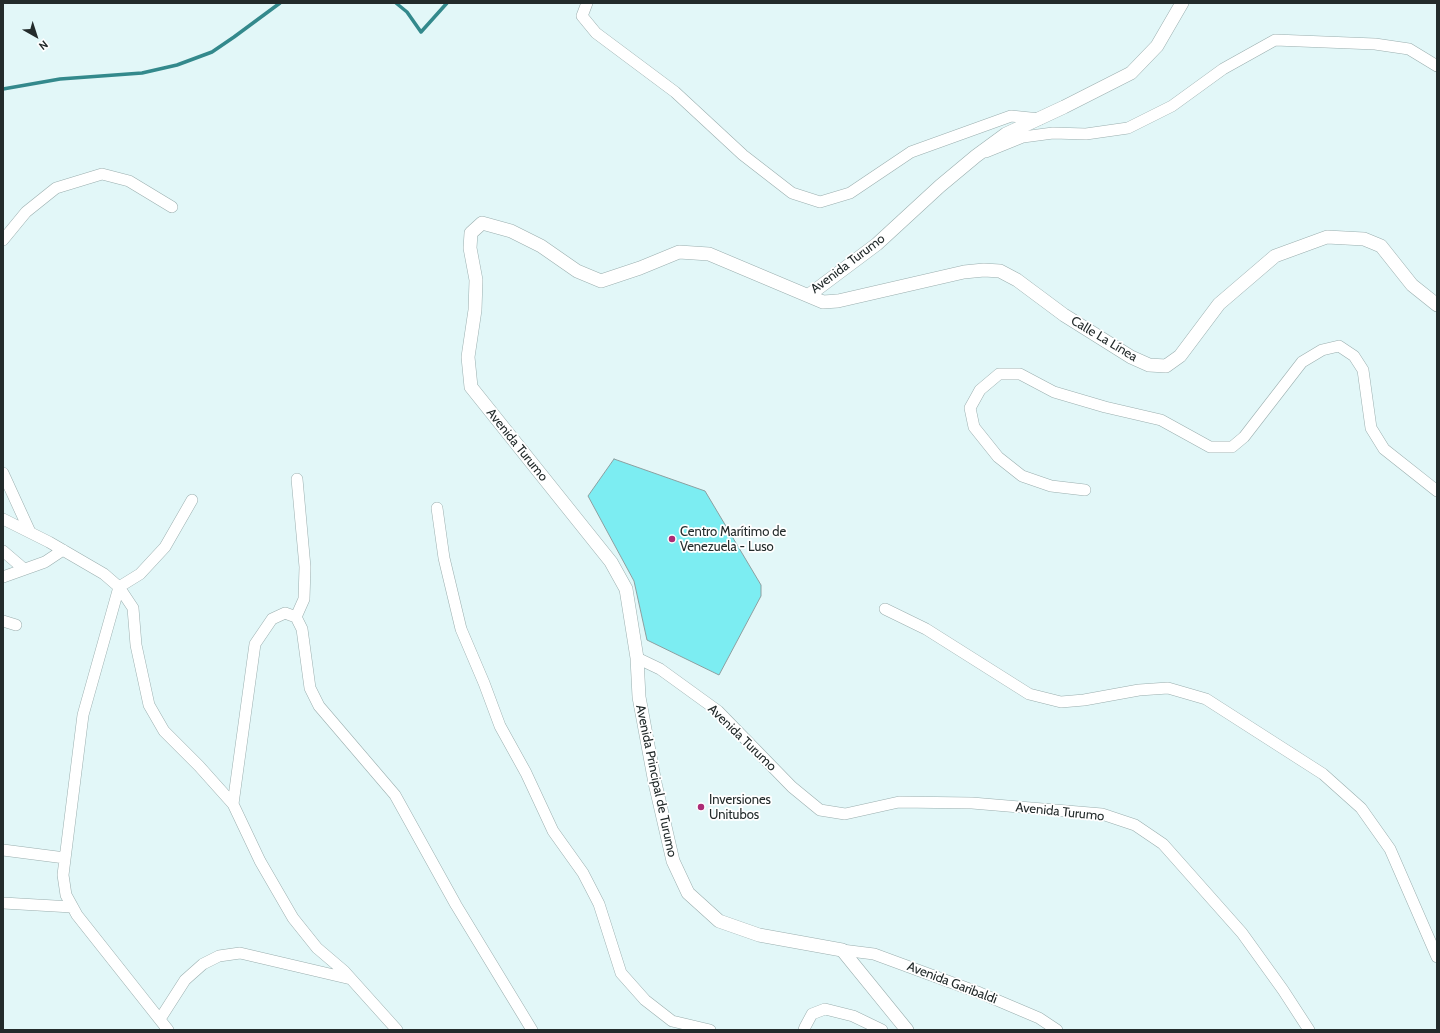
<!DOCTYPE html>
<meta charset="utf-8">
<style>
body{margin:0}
#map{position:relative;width:1440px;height:1033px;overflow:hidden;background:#e2f7f8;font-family:Cabin,sans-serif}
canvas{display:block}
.frame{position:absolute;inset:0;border:4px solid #232b2b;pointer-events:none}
.north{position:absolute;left:16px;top:16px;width:40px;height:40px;-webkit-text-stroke:3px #fff;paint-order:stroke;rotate:141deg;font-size:11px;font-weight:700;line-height:16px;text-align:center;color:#232b2b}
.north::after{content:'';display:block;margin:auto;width:14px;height:18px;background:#232b2b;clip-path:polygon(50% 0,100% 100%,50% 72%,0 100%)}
</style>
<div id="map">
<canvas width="1440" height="1033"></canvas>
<div class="frame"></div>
<div class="north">N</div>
</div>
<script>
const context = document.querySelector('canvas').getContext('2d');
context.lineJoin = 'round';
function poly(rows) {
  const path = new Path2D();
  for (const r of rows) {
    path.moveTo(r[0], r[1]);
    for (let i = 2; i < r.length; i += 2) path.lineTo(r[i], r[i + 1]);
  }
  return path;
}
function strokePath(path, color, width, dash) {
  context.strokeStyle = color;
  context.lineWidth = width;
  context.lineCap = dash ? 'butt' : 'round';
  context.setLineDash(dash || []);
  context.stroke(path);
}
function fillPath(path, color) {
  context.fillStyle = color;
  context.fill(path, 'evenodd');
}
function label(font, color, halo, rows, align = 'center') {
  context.font = font + ' Cabin,sans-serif';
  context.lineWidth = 3.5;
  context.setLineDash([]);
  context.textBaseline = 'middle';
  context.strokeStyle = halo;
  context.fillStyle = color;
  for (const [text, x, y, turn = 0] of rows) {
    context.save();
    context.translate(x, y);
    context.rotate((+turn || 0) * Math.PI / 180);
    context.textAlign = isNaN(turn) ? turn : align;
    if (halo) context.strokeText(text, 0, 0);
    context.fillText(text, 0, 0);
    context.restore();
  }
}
const stream = poly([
 [396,3,407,12,421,32,447,3],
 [3,89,60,79,142,73,177,65,212,52,234,37,280,3]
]);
const building = poly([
 [614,459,705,491,761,585,761,596,719,675,647,640,634,581,588,496,614,459]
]);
const minor = poly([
 [587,3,582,16,596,33,675,92,743,155,792,193,820,202,850,193,911,152,1011,116,1040,119],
 [986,152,1023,137,1053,133,1086,134,1128,128,1172,106,1223,69,1275,40,1375,44,1409,49,1437,66],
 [3,240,26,212,56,188,102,174,129,181,172,207],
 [3,473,30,532],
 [1085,490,1051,486,1022,476,998,457,974,427,970,408,980,390,999,374,1020,374,1054,392,1105,407,1161,420,1210,447,1232,447,1244,437,1302,362,1322,350,1339,346,1354,356,1363,370,1371,428,1384,449,1437,491],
 [437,508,444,558,461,629,484,683,500,726,526,773,553,831,583,873,599,904,621,973,645,1000,672,1021,710,1030],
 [3,519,49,542,104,574,119,587,133,608,136,645,149,705,164,731,199,766,233,804,260,861,293,918,317,948,344,971,397,1030],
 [3,551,24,569],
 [3,577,45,562,63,550],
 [885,609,926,629,1029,694,1061,702,1084,700,1139,690,1168,688,1206,699,1323,774,1361,808,1390,849,1437,957],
 [296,617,304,599,305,567,297,479],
 [3,621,16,625],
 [637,658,660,669,718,711,792,787,820,810,845,814,899,802,972,803,1102,814,1135,825,1163,844,1242,933,1283,990,1309,1030],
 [233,804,255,644,272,619,285,613,296,617,302,629,310,688,319,706,395,795,456,905,532,1030],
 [3,850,65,858],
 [3,903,72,907],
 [842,950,874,954,980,993,1039,1018,1057,1030],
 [160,1019,185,980,203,964,219,956,240,953,351,979],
 [168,1030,77,915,66,895,63,875,83,715,119,587,140,574,165,547,192,500],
 [804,1030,805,1027,812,1014,825,1009,853,1016,882,1030]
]);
const tertiary = poly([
 [809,295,877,244,940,186,976,156,1006,134,1064,107,1131,73,1157,46,1182,3],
 [907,1030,842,950,759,935,719,921,688,893,673,861,655,783,639,697,637,658,626,589,611,562,471,387,468,357,475,310,476,280,470,248,471,233,482,223,511,231,541,246,577,271,601,281,640,268,679,252,709,254,823,302,838,301,964,272,984,270,1000,271,1017,280,1064,315,1131,357,1149,365,1166,366,1180,356,1219,304,1275,256,1327,237,1364,239,1381,246,1412,285,1437,305]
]);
const markers = [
 [672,539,4,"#ac2b76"],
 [701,807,4,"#ac2b76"]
];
const streetNames = [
 ["Avenida Turumo",848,264,-37],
 ["Calle La Línea",1104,339,31],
 ["Avenida Turumo",517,445,51],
 ["Avenida Turumo",742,738,44],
 ["Avenida Principal de Turumo",656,781,78],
 ["Avenida Turumo",1060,812,6],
 ["Avenida Garibaldi",952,983,21]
];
const poiNames = [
 ["Centro Marítimo de",680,532],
 ["Venezuela - Luso",680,547],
 ["Inversiones",709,800],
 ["Unitubos",709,815]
];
strokePath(stream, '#33898c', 3.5);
fillPath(building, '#7cedf2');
strokePath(building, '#8c9fa0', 1);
strokePath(minor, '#9aaeae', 12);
strokePath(tertiary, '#9aaeae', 14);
strokePath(minor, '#fff', 11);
strokePath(tertiary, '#fff', 13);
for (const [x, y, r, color] of markers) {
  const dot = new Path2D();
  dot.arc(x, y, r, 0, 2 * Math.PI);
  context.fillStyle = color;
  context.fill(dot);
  strokePath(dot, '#fff', 1.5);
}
label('13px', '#232b2b', '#fff', streetNames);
label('13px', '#232b2b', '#fff', poiNames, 'left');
</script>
